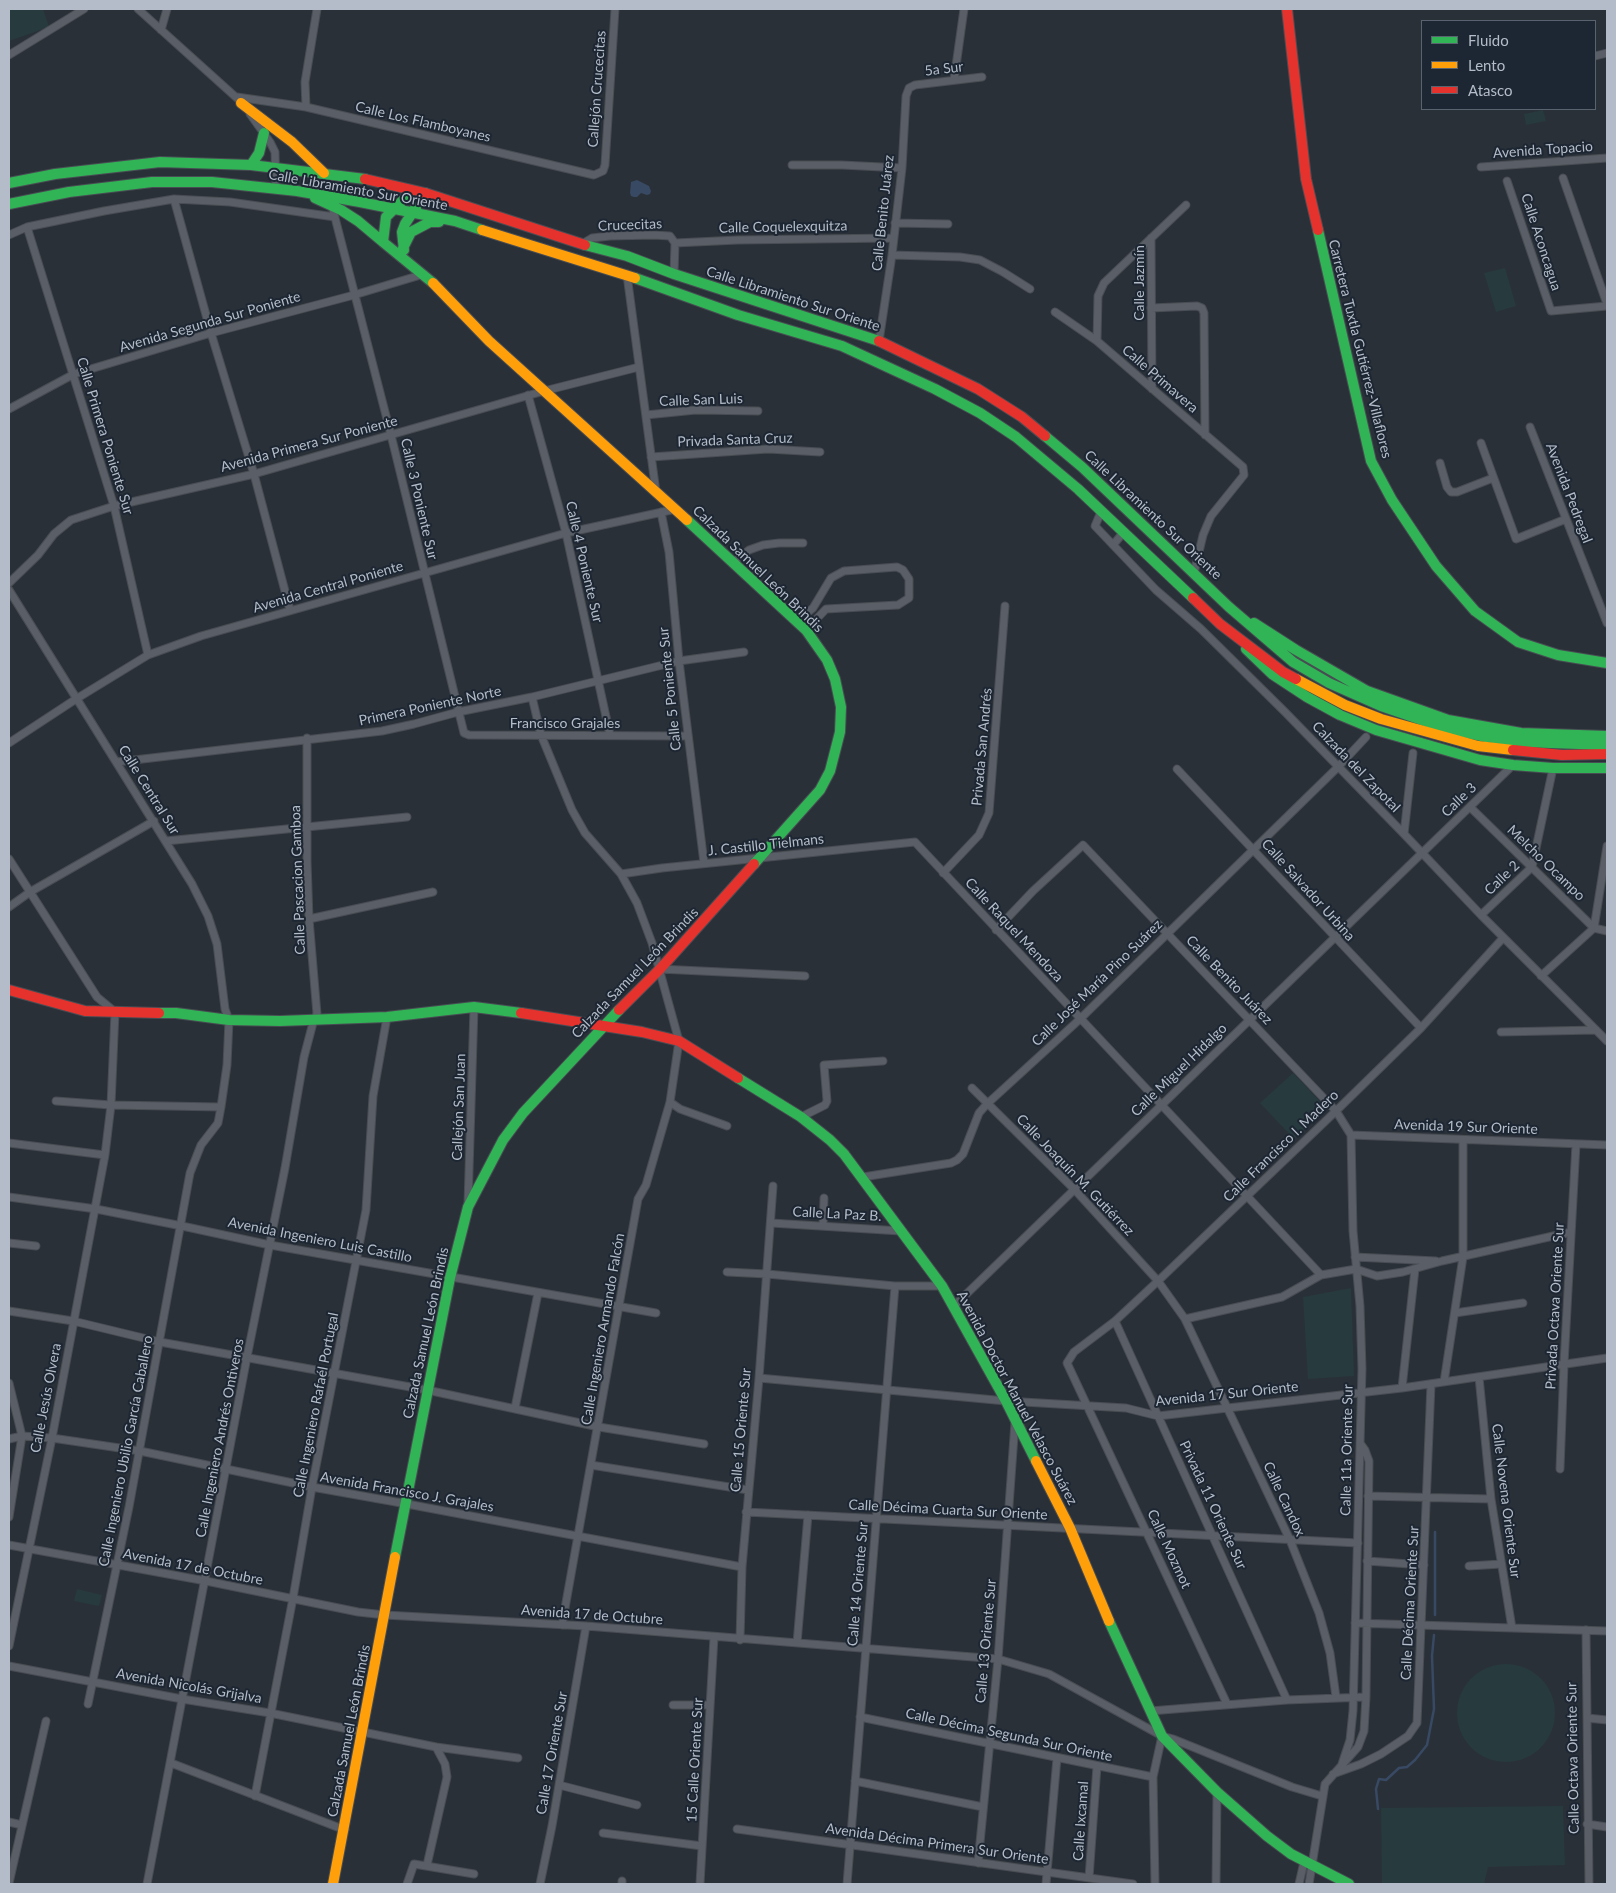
<!DOCTYPE html>
<meta charset="utf-8">
<style>
body{margin:0}
#map{position:relative;width:1616px;height:1893px;overflow:hidden;background:#2a3038;font-family:Lato,sans-serif}
canvas{display:block}
.frame{position:absolute;inset:0;border:10px solid #b4bcc9;pointer-events:none}
.legend{position:absolute;left:1421px;top:20px;width:175px;height:90px;box-sizing:border-box;background:#1d2633;border:1px solid #59626f;margin:0;padding:6px 9px;list-style:none;font-size:15px;color:#b4bcc9}
.legend li{display:flex;align-items:center;gap:10px;height:25px}
.legend b{width:25px;border:1px solid #59626f}
</style>
<div id="map">
<canvas width="1616" height="1893"></canvas>
<div class="frame"></div>
<ul class="legend">
<li><b style="height:6px;background:#30b455"></b>Fluido</li>
<li><b style="height:6px;background:#ff9f0a"></b>Lento</li>
<li><b style="height:6px;background:#e5322d"></b>Atasco</li>
</ul>
</div>
<script>
const context = document.querySelector('canvas').getContext('2d');
context.lineJoin = 'round';
function fillPath(path, color) {
  context.fillStyle = color;
  context.fill(path, 'evenodd');
}
function poly(rows) {
  const path = new Path2D();
  for (const r of rows) {
    if (r.length === 3) {
      path.moveTo(r[0] + r[2], r[1]);
      path.arc(r[0], r[1], r[2], 0, 2 * Math.PI);
      continue;
    }
    path.moveTo(r[0], r[1]);
    for (let i = 2; i < r.length; i += 2) path.lineTo(r[i], r[i + 1]);
  }
  return path;
}
function strokePath(path, color, width, dash) {
  context.strokeStyle = color;
  context.lineWidth = width;
  context.lineCap = dash ? 'butt' : 'round';
  context.setLineDash(dash || []);
  context.stroke(path);
}
function label(font, color, halo, rows, align = 'center') {
  context.font = font + ' Lato,sans-serif';
  context.lineWidth = 4;
  context.setLineDash([]);
  context.textBaseline = 'middle';
  context.strokeStyle = halo;
  context.fillStyle = color;
  for (const [text, x, y, turn = 0] of rows) {
    context.save();
    context.translate(x, y);
    context.rotate((+turn || 0) * Math.PI / 180);
    context.textAlign = isNaN(turn) ? turn : align;
    if (halo) context.strokeText(text, 0, 0);
    context.fillText(text, 0, 0);
    context.restore();
  }
}
const green = poly([
 [9,9,43,9,49,27,9,41],
 [1543,110,1546,121,1526,125,1524,114],
 [1505,268,1516,306,1496,312,1484,273],
 [1293,1073,1326,1108,1294,1139,1260,1103],
 [1351,1288,1354,1376,1308,1379,1303,1297],
 [77,1589,102,1595,99,1606,74,1601],
 [1506,1713,49],
 [1563,1806,1565,1865,1488,1867,1484,1884,1382,1884,1381,1808]
]);
const water = poly([
 [637,180,649,186,651,191,650,194,647,195,641,193,637,197,634,197,631,196,630,193,631,182]
]);
const stream = poly([
 [1435,1532,1435,1615],
 [1378,1809,1376,1789,1379,1779,1386,1780,1399,1768,1407,1767,1415,1760,1427,1745,1434,1709,1432,1656,1434,1635]
]);
const street = poly([
 [138,9,239,100],
 [161,30,167,9],
 [9,55,84,9],
 [1595,56,1607,53],
 [954,80,964,9],
 [237,97,306,107,594,175,603,171,605,165,615,9],
 [306,107,305,82,317,9],
 [250,114,270,142,275,152,276,188],
 [792,165,842,165,902,168],
 [1481,167,1607,158],
 [1563,178,1607,304],
 [1507,181,1551,311,1607,306],
 [174,199,211,333,254,474,290,610],
 [332,206,391,435,464,733,469,735,688,736],
 [895,223,948,224],
 [27,227,114,506,148,655],
 [9,235,27,227,104,211,174,199,230,202,335,217],
 [1151,238,1152,389],
 [675,243,738,240,893,238],
 [582,244,592,238,610,236,654,235,670,236,675,243,674,274],
 [892,255,960,257,980,260,1003,272,1030,289],
 [627,275,656,492],
 [1151,308,1197,306,1202,308,1204,313,1205,435],
 [1055,312,1097,341,1243,467,1244,475,1211,516,1203,535,1194,573],
 [879,341,892,255,902,168,906,96,909,88,915,85,982,77],
 [1097,341,1098,296,1104,283,1186,205],
 [528,395,566,533,610,735],
 [9,409,74,374,211,333,354,295,424,274],
 [646,415,696,410,758,411],
 [1530,427,1607,623],
 [1481,443,1516,539,1566,519],
 [651,457,768,449,820,452],
 [1440,463,1447,487,1451,492,1457,492,1493,478],
 [661,512,669,552,679,661,704,863],
 [1101,512,1095,526,1156,590,1201,629,1285,712,1404,834,1481,915,1607,1041],
 [1113,545,1123,533],
 [733,562,749,550,763,545,779,543,803,543],
 [9,583,38,555,54,534,71,520,114,506,254,474,544,391,639,367],
 [9,590,192,884,208,916,217,944,225,1009,229,1020,227,1065,221,1107,218,1123,201,1145,190,1173,129,1507,88,1704],
 [796,622,813,608,831,578,844,571,897,567,903,570,909,579,909,598,898,605,826,609,806,630],
 [532,697,541,735,572,810,585,833,621,874,637,903,652,943,679,1041,670,1102,646,1185,638,1199,562,1625],
 [9,743,76,699,148,655,201,636,566,533,676,509],
 [117,762,382,731,414,724,458,712,532,697,679,661,744,652],
 [1177,769,1421,1028],
 [1470,807,1594,928,1607,931],
 [1404,834,1413,753],
 [166,841,407,817],
 [9,859,97,997,115,1012,111,1105,105,1155,52,1438,9,1646],
 [943,873,979,835,989,813,1005,606],
 [621,874,662,868,915,842,1321,1275],
 [9,907,30,892,154,821],
 [1481,915,1532,867,1553,768],
 [309,919,433,892],
 [996,930,1033,891,1083,845,1336,1111,1351,1135,1353,1231,1360,1306,1362,1369,1353,1711,1350,1740,1342,1764],
 [660,969,805,976],
 [1541,976,1594,928,1607,846],
 [1501,1032,1596,1030],
 [972,1088,1074,1189,1158,1281,1185,1319,1290,1540,1319,1613,1330,1653,1336,1697],
 [56,1101,111,1105,221,1107],
 [670,1102,680,1109,727,1126],
 [801,1117,825,1105,827,1101,824,1065,883,1061],
 [1351,1135,1607,1145],
 [9,1143,105,1155],
 [863,1177,951,1163,957,1160,963,1154,979,1113,987,1104,1080,1019,1338,767,1366,737],
 [9,1197,96,1209,182,1226,270,1245,656,1313],
 [468,1204,474,1007],
 [771,1223,901,1231],
 [823,1226,824,1198],
 [9,1243,36,1246],
 [1355,1257,1436,1261],
 [727,1272,767,1274,895,1286,942,1286],
 [954,1306,1513,765],
 [9,1311,73,1321,160,1342,427,1390,599,1427,704,1444],
 [1455,1313,1523,1303],
 [1185,1319,1282,1297,1321,1275,1356,1269,1377,1276,1403,1272,1442,1261,1571,1232],
 [1115,1321,1287,1700],
 [1479,1377,1491,1499,1512,1628],
 [759,1378,1006,1401,1126,1408,1158,1416,1402,1388,1607,1358],
 [1444,1382,1463,1257,1463,1140],
 [9,1383,22,1436,9,1517],
 [1402,1388,1415,1269],
 [515,1408,538,1293],
 [9,1439,22,1436,52,1438,140,1451,312,1487,407,1504,742,1567],
 [591,1465,748,1490],
 [1560,1469,1564,1364,1576,1144],
 [1368,1496,1491,1499],
 [746,1512,1358,1543],
 [9,1545,206,1581,358,1612,385,1615,586,1626,998,1659,1049,1674,1162,1736,1173,1739,1292,1787,1322,1796],
 [1367,1561,1424,1565],
 [1469,1566,1501,1564],
 [1355,1623,1607,1631],
 [1586,1630,1589,1884],
 [740,1640,742,1567,759,1378,773,1186],
 [797,1643,808,1515],
 [9,1666,182,1699,270,1713,436,1747,518,1758],
 [1227,1704,1067,1363,1074,1352,1115,1321,1158,1281,1336,1111,1421,1028,1503,938],
 [673,1705,710,1705],
 [1150,1711,1287,1700,1366,1697],
 [860,1717,1153,1777],
 [1587,1718,1607,1720],
 [171,1763,345,1830],
 [1333,1774,1361,1764,1381,1754,1408,1736,1417,1723,1431,1384],
 [855,1781,983,1807],
 [559,1785,637,1805],
 [255,1796,293,1598,312,1487,366,1210,373,1096,387,1017],
 [9,1822,22,1825],
 [1587,1824,1607,1827],
 [737,1829,1133,1884],
 [603,1833,702,1846],
 [978,1863,998,1659,1015,1422],
 [427,1865,447,1777,445,1764,436,1747],
 [1089,1878,1097,1766],
 [9,1883,46,1721],
 [147,1884,247,1357,285,1168,304,1057,314,1019,317,1014,309,919,307,861,307,738],
 [407,1884,414,1864,474,1874],
 [540,1884,552,1826,586,1626],
 [622,1884,622,1881],
 [700,1884,714,1637],
 [847,1884,895,1286],
 [1046,1884,1057,1758],
 [1155,1884,1153,1777,1162,1736],
 [1216,1884,1217,1792],
 [1299,1884,1304,1862],
 [1309,1884,1325,1784,1358,1747,1364,1731,1366,1697,1369,1461,1365,1450,1360,1443]
]);
const fast = poly([
 [251,165,259,153,264,133],
 [9,183,55,174,160,162,251,165,365,179],
 [412,191,386,217,383,242,433,283],
 [315,198,341,210,358,221,383,242],
 [9,204,69,192,152,182,212,182,297,191,360,202,455,221,482,230],
 [1318,230,1371,461,1392,500,1436,566,1475,611,1518,642,1558,655,1607,663],
 [585,245,627,256,674,274,879,341],
 [403,248,411,232,430,222,439,222],
 [404,250,402,232,405,224,425,193],
 [635,278,738,315,842,346,935,389,980,413,1016,437,1078,489,1193,598],
 [1045,436,1082,467,1229,607,1293,662,1329,683,1381,706,1445,728,1486,737,1523,742,1607,745],
 [687,520,806,630,827,660,835,679,841,707,840,732,830,771,820,790,754,864],
 [1254,623,1296,650,1367,691,1448,720,1521,733,1607,736],
 [1246,649,1272,674,1307,697,1340,715,1376,730,1480,760,1513,765,1553,768,1607,768],
 [159,1013,176,1013,229,1020,280,1021,387,1017,474,1007,521,1013],
 [738,1078,801,1117,830,1140,844,1154,942,1286,1006,1401,1036,1461],
 [395,1557,450,1278,468,1207,503,1140,523,1113,619,1010],
 [1109,1621,1162,1736,1217,1792,1267,1836,1291,1854,1349,1884]
]);
const slow = poly([
 [241,103,292,142,324,173],
 [482,230,635,278],
 [433,283,489,341,687,520],
 [1296,679,1345,705,1381,719,1478,746,1513,750],
 [1036,1461,1070,1528,1109,1621],
 [333,1884,395,1557]
]);
const jam = poly([
 [1287,9,1306,179,1318,230],
 [365,179,425,193,585,245],
 [879,341,978,389,1022,417,1045,436],
 [1193,598,1220,624,1283,672,1296,679],
 [1513,750,1562,755,1607,754],
 [9,990,85,1011,159,1013],
 [619,1010,660,969,754,864],
 [521,1013,642,1032,679,1041,738,1078]
]);
const streetNames = [
 ["5a Sur",944,69,-7],
 ["Callejón Crucecitas",597,89,-86],
 ["Calle Los Flamboyanes",423,122,13],
 ["Avenida Topacio",1543,150,-4],
 ["Calle Libramiento Sur Oriente",358,190,10],
 ["Calle Benito Juárez",883,213,-84],
 ["Crucecitas",630,225,-2],
 ["Calle Coquelexquitza",783,227,-1],
 ["Calle Aconcagua",1541,242,72],
 ["Calle Jazmín",1139,283,-90],
 ["Calle Libramiento Sur Oriente",793,299,18],
 ["Avenida Segunda Sur Poniente",210,322,-16],
 ["Carretera Tuxtla Gutiérrez-Villaflores",1360,349,76],
 ["Calle Primavera",1160,379,41],
 ["Calle San Luis",701,400,-2],
 ["Calle Primera Poniente Sur",105,436,73],
 ["Privada Santa Cruz",735,440,-2],
 ["Avenida Primera Sur Poniente",309,444,-15],
 ["Avenida Pedregal",1569,493,69],
 ["Calle 3 Poniente Sur",419,499,77],
 ["Calle Libramiento Sur Oriente",1153,515,43],
 ["Calle 4 Poniente Sur",584,562,77],
 ["Calzada Samuel León Brindis",758,569,44],
 ["Avenida Central Poniente",328,587,-16],
 ["Calle 5 Poniente Sur",670,689,-96],
 ["Primera Poniente Norte",430,706,-12],
 ["Francisco Grajales",565,723],
 ["Privada San Andrés",982,747,-85],
 ["Calzada del Zapotal",1356,767,46],
 ["Calle Central Sur",149,790,58],
 ["Calle 3",1459,800,-44],
 ["J. Castillo Tielmans",766,845,-6],
 ["Melcho Ocampo",1546,863,44],
 ["Calle 2",1502,878,-44],
 ["Calle Pascacion Gamboa",298,880,-92],
 ["Calle Salvador Urbina",1308,890,48],
 ["Calle Raquel Mendoza",1014,930,47],
 ["Calzada Samuel León Brindis",635,973,-46],
 ["Calle Benito Juárez",1229,980,46],
 ["Calle José María Pino Suárez",1097,983,-44],
 ["Calle Miguel Hidalgo",1179,1070,-44],
 ["Callejón San Juan",459,1107,-88],
 ["Avenida 19 Sur Oriente",1466,1127,2],
 ["Calle Francisco I. Madero",1281,1146,-44],
 ["Calle Joaquín M. Gutiérrez",1075,1175,46],
 ["Calle La Paz B.",837,1214,3],
 ["Avenida Ingeniero Luis Castillo",320,1240,11],
 ["Privada Octava Oriente Sur",1555,1306,-87],
 ["Calle Ingeniero Armando Falcón",603,1329,-80],
 ["Calzada Samuel León Brindis",426,1333,-78],
 ["Avenida 17 Sur Oriente",1227,1394,-6],
 ["Calle Jesús Olvera",46,1398,-79],
 ["Avenida Doctor Manuel Velasco Suárez",1017,1398,62],
 ["Calle Ingeniero Rafaél Portugal",316,1405,-79],
 ["Calle 15 Oriente Sur",741,1430,-85],
 ["Calle Ingeniero Andrés Ontiveros",220,1438,-79],
 ["Calle 11a Oriente Sur",1347,1450,-89],
 ["Calle Ingeniero Ubilio García Caballero",126,1451,-79],
 ["Avenida Francisco J. Grajales",407,1492,10],
 ["Calle Candox",1284,1499,65],
 ["Calle Novena Oriente Sur",1506,1501,83],
 ["Privada 11 Oriente Sur",1213,1505,65],
 ["Calle Décima Cuarta Sur Oriente",948,1510,3],
 ["Calle Mozmot",1169,1549,65],
 ["Avenida 17 de Octubre",193,1567,11],
 ["Calle 14 Oriente Sur",858,1584,-85],
 ["Calle Décima Oriente Sur",1410,1603,-87],
 ["Avenida 17 de Octubre",592,1615,4],
 ["Calle 13 Oriente Sur",986,1641,-85],
 ["Avenida Nicolás Grijalva",189,1686,10],
 ["Calzada Samuel León Brindis",349,1731,-79],
 ["Calle Décima Segunda Sur Oriente",1009,1735,12],
 ["Calle 17 Oriente Sur",552,1753,-80],
 ["Calle Octava Oriente Sur",1573,1758,-91],
 ["15 Calle Oriente Sur",695,1760,-87],
 ["Calle Ixcamal",1081,1821,-86],
 ["Avenida Décima Primera Sur Oriente",937,1844,8]
];
fillPath(green, '#273a3e');
fillPath(water, '#384963');
strokePath(stream, '#384963', 2.5);
strokePath(street, '#484c53', 9);
strokePath(fast, '#484c53', 12);
strokePath(slow, '#484c53', 12);
strokePath(jam, '#484c53', 12);
strokePath(street, '#5a5e66', 7);
strokePath(fast, '#30b455', 10);
strokePath(slow, '#ff9f0a', 10);
strokePath(jam, '#e5322d', 10);
label('14px', '#b4bcc9', '#1d2633', streetNames);
</script>
